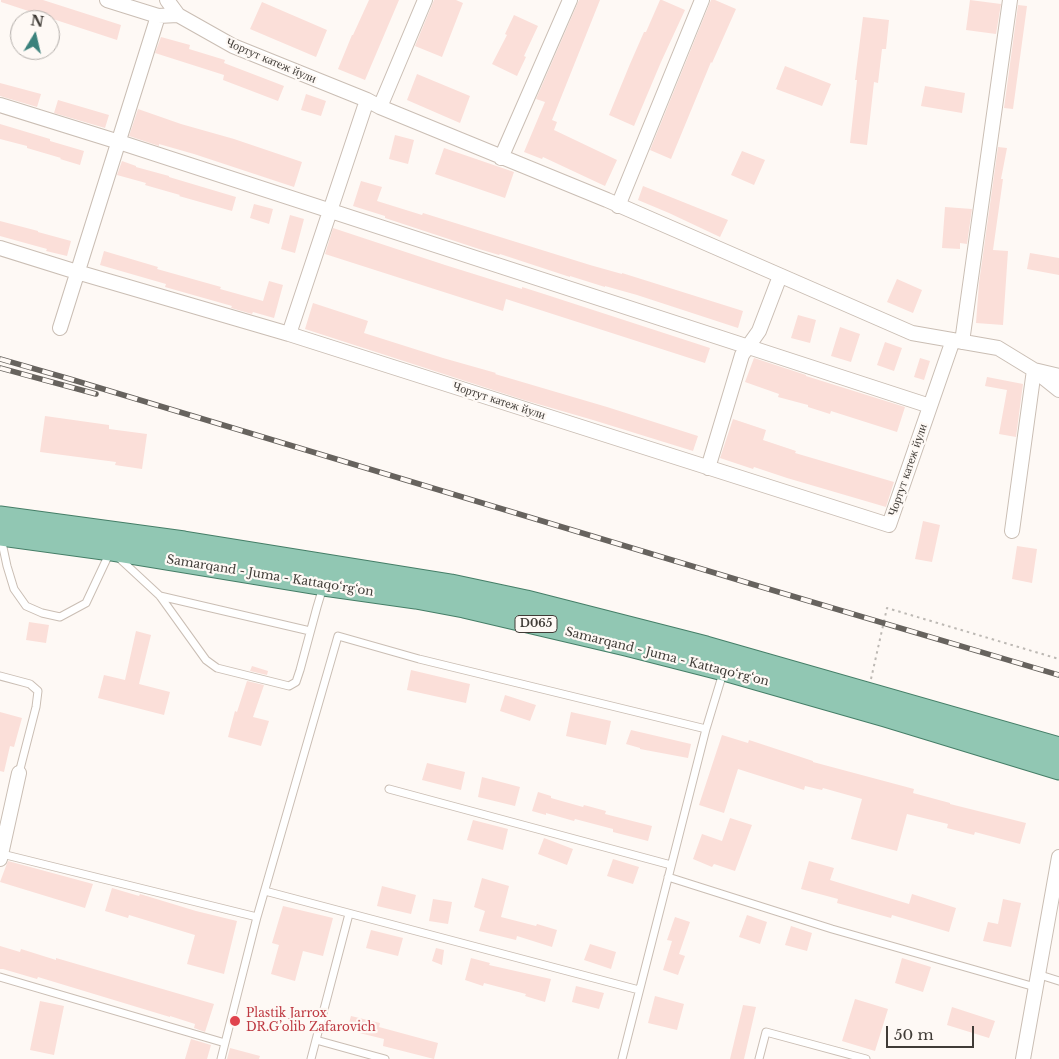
<!DOCTYPE html>
<meta charset="utf-8">
<style>
body{margin:0}
#map{position:relative;width:1059px;height:1059px;overflow:hidden;background:#fef9f5;font-family:"Libre Baskerville",serif}
canvas{display:block}
.north{position:absolute;left:10px;top:10px;width:50px;height:50px;box-sizing:border-box;background:#fef9f5;border:1px solid #b2ada9;border-radius:50%;rotate:9deg;font-size:14px;font-weight:700;line-height:20px;text-align:center;color:#403c37}
.north::after{content:'';display:block;margin:auto;width:18px;height:22px;background:#3b827c;clip-path:polygon(50% 0,100% 100%,50% 72%,0 100%)}
.scale{position:absolute;left:886px;top:1026px;width:88px;height:22px;box-sizing:border-box;border:2px solid #403c37;border-top:0;padding-left:6px;font-size:15px;line-height:18px;white-space:nowrap;color:#403c37;-webkit-text-stroke:4px #fef9f5;paint-order:stroke}
</style>
<div id="map">
<canvas width="1059" height="1059"></canvas>
<div class="north">N</div>
<div class="scale">50 m</div>
</div>
<script>
const context = document.querySelector('canvas').getContext('2d');
context.lineJoin = 'round';
function fillPath(path, color) {
  context.fillStyle = color;
  context.fill(path, 'evenodd');
}
function poly(rows) {
  const path = new Path2D();
  for (const r of rows) {
    path.moveTo(r[0], r[1]);
    for (let i = 2; i < r.length; i += 2) path.lineTo(r[i], r[i + 1]);
  }
  return path;
}
function strokePath(path, color, width, dash) {
  context.strokeStyle = color;
  context.lineWidth = width;
  context.lineCap = dash ? 'butt' : 'round';
  context.setLineDash(dash || []);
  context.stroke(path);
}
function label(font, color, halo, rows, align = 'center') {
  context.font = font + ' "Libre Baskerville",serif';
  context.lineWidth = 4.5;
  context.setLineDash([]);
  context.textBaseline = 'middle';
  context.strokeStyle = halo;
  context.fillStyle = color;
  for (const [text, x, y, turn = 0] of rows) {
    context.save();
    context.translate(x, y);
    context.rotate((+turn || 0) * Math.PI / 180);
    context.textAlign = isNaN(turn) ? turn : align;
    if (halo) context.strokeText(text, 0, 0);
    context.fillText(text, 0, 0);
    context.restore();
  }
}
const building = poly([
 [1,0,43,0,121,25,117,40,1,2],
 [369,0,399,0,365,80,338,69,352,35,353,35],
 [434,0,456,0,463,3,442,57,415,46],
 [579,0,600,0,552,120,557,122,554,130,617,160,605,186,543,157,542,159,524,152,545,102,536,99],
 [660,0,662,0,685,10,661,62,634,126,609,115,630,64,644,32,646,32],
 [711,0,715,0,736,9,712,63,711,62,671,159,650,150],
 [970,0,1001,4,996,34,966,30],
 [262,2,327,30,316,57,250,29],
 [1018,5,1027,6,1013,109,1004,108],
 [514,15,538,26,524,56,526,57,517,76,492,64,507,35,505,34],
 [863,17,889,20,886,49,882,49,878,83,874,82,867,145,850,143,857,80,855,80],
 [161,37,190,45,189,49,225,60,224,63,284,86,278,101,223,80,224,75,155,53],
 [785,66,831,84,822,106,776,89],
 [417,74,470,96,460,123,407,100],
 [0,83,41,94,37,107,0,96],
 [925,86,965,93,962,113,921,106],
 [306,94,326,101,321,116,301,110],
 [58,100,109,115,105,128,54,113],
 [138,109,181,124,234,139,302,162,294,187,194,154,159,144,159,146,129,136],
 [0,124,50,139,50,141,84,151,80,165,60,159,61,158,27,148,27,146,0,139],
 [395,135,414,140,408,164,389,159],
 [998,147,1007,148,1001,179,1003,179,993,250,1008,251,1003,325,976,323,979,283],
 [444,148,514,172,505,198,435,174],
 [742,151,765,160,754,185,731,175],
 [122,161,136,166,136,167,169,176,169,177,236,197,232,211,179,196,180,195,145,185,146,183,117,175],
 [361,181,382,187,377,201,422,215,423,213,590,265,622,274,622,273,743,311,738,328,637,295,605,286,605,287,570,276,570,277,500,254,499,255,479,249,385,218,385,216,353,206],
 [643,186,728,220,720,237,669,213,638,200],
 [254,204,273,209,269,224,250,218],
 [945,207,972,209,967,244,960,243,960,249,942,248],
 [290,215,304,219,295,253,281,249],
 [0,221,38,231,38,232,71,241,67,256,46,251,47,249,0,236],
 [333,228,445,265,522,289,522,287,544,294,710,348,705,363,506,299,503,311,325,254],
 [104,251,158,267,157,269,221,287,220,289,263,301,269,281,283,285,274,318,253,312,252,314,231,308,232,306,165,287,166,284,100,265],
 [1030,253,1059,258,1059,275,1027,269],
 [897,279,922,290,913,313,887,302],
 [313,303,368,321,364,333,443,358,496,373,495,374,607,407,698,436,693,451,593,420,524,400,305,329],
 [798,315,816,320,810,343,791,338],
 [840,327,860,334,851,362,831,356],
 [885,342,902,348,894,371,877,365],
 [754,358,806,375,806,376,905,407,897,432,831,411,830,414,808,407,808,405,778,397,779,394,745,382],
 [920,358,930,361,924,380,914,377],
 [987,377,1023,384,1016,437,999,434,1007,390,985,386],
 [45,416,109,425,109,429,147,434,142,469,115,465,116,462,40,452],
 [733,419,766,430,763,440,796,451,795,453,894,482,886,507,787,478,754,467,753,469,720,458],
 [923,521,940,525,932,562,915,559],
 [1017,546,1037,549,1032,583,1012,579],
 [29,622,49,625,46,643,26,640],
 [136,631,151,635,139,684,170,692,164,715,98,698,104,675,125,680],
 [252,666,268,671,267,675,250,671],
 [411,670,470,684,466,703,407,690],
 [247,681,264,685,253,717,269,721,261,746,228,737,235,711,237,712],
 [505,695,536,705,530,721,500,711],
 [0,712,22,718,14,747,10,746,4,772,0,771],
 [571,712,611,721,606,745,566,736],
 [631,730,691,744,688,758,640,749,640,748,626,744],
 [722,735,748,743,749,740,813,761,813,762,914,789,913,793,950,803,950,804,1026,823,1020,844,975,832,974,835,947,828,948,824,907,814,897,851,851,839,862,799,823,788,822,790,805,786,804,790,738,769,724,813,699,805],
 [427,763,465,772,461,790,422,780],
 [482,777,520,787,515,806,478,797],
 [538,792,551,796,551,798,583,807,584,805,606,811,605,814,652,826,648,841,613,832,613,829,575,819,574,821,546,813,546,815,532,811],
 [730,818,752,825,735,871,714,864,712,867,693,859,702,834,722,841],
 [473,820,508,829,503,850,467,840],
 [544,838,573,849,567,865,538,854],
 [613,859,639,867,633,884,607,876],
 [8,861,93,884,85,908,0,882,6,866],
 [809,861,834,868,830,880,909,904,912,894,956,908,949,932,892,915,891,918,837,903,838,899,801,889],
 [482,878,509,886,501,917,536,926,537,924,557,930,552,947,517,936,516,940,479,931,485,911,474,907],
 [382,886,416,895,411,914,377,906],
 [112,888,139,896,140,894,196,911,237,921,224,974,187,964,195,935,129,915,128,918,105,911],
 [433,899,452,902,448,924,429,921],
 [1003,899,1021,903,1011,947,983,941,988,922,998,924],
 [283,906,333,918,323,956,303,951,295,981,271,974,279,945,272,943],
 [747,915,767,922,760,944,739,937],
 [675,917,690,922,679,954,685,956,678,975,663,970,672,941,667,940],
 [791,926,812,933,807,951,785,945],
 [371,930,403,938,398,956,366,948],
 [590,944,616,952,611,969,584,960],
 [0,946,20,952,21,949,56,960,56,958,214,1004,205,1032,194,1028,195,1024,170,1016,170,1017,38,977,37,979,3,969,0,969],
 [436,948,444,950,442,965,432,961],
 [471,958,490,963,489,965,551,979,545,1002,525,996,526,994,484,983,483,986,465,980],
 [902,958,931,967,923,992,895,983],
 [576,986,604,993,599,1009,572,1002],
 [655,996,684,1004,677,1030,648,1023],
 [855,999,888,1009,875,1051,842,1041],
 [40,1001,64,1006,54,1055,30,1050],
 [743,1005,756,1007,744,1059,730,1059],
 [952,1007,995,1021,989,1038,947,1025],
 [351,1016,380,1023,379,1027,438,1043,434,1059,383,1046,384,1039,347,1030],
 [191,1039,211,1045,207,1059,185,1059],
 [230,1048,260,1056,259,1059,227,1059]
]);
const path = poly([
 [871,679,887,608,1059,659]
]);
const service = poly([
 [1,538,7,566,14,589,26,606,42,613,60,617,86,603,110,552],
 [119,558,160,596,206,660,217,668,289,686,296,682,300,670,317,607,323,587],
 [160,596,310,631],
 [0,676,30,684,38,691,36,707,19,773],
 [389,789,671,865],
 [2,854,257,917,338,636,419,659,706,729],
 [668,877,832,929,1035,987],
 [265,891,639,990],
 [1037,974,1059,981],
 [0,977,225,1043,257,917],
 [316,1040,385,1059],
 [221,1059,225,1043],
 [311,1059,349,914],
 [622,1059,706,729,723,673],
 [759,1059,766,1032,866,1059]
]);
const minor = poly([
 [107,0,158,16],
 [167,0,178,15,233,46,367,100,380,107,607,200,912,333,998,348,1034,370,1059,390],
 [0,105,119,142,930,406],
 [380,107,425,0],
 [501,158,570,0],
 [618,206,702,0],
 [0,248,77,272,289,334,889,525,953,340],
 [60,328,158,16,178,15],
 [289,334,367,100],
 [962,342,1010,0],
 [708,468,742,355,759,331,780,276],
 [1012,531,1034,370,1059,376],
 [0,859,19,773],
 [1023,1059,1059,857]
]);
const primary = poly([
 [0,517,184,542,451,585,526,601,706,647,1059,748],
 [0,535,111,550,324,585,416,598,464,607,626,645,724,670,885,716,1059,769]
]);
const rail = poly([
 [0,359,70,379,755,585,1059,675],
 [0,368,96,394]
]);
const markers = [
 [235,1021,6,"#e0444e"]
];
const shields = [
 [536,624,42]
];
const shieldNames = [
 ["D065",536,624]
];
const streetNames = [
 ["Чортут катеж йули",271,61,23],
 ["Чортут катеж йули",499,401,18],
 ["Чортут катеж йули",908,470,-71],
 ["Samarqand - Juma - Kattaqo‘rg‘on",270,576,9],
 ["Samarqand - Juma - Kattaqo‘rg‘on",667,657,14]
];
const healthNames = [
 ["Plastik Jarrox",246,1014],
 ["DR.G’olib Zafarovich",246,1028]
];
fillPath(building, '#fbdfd9');
strokePath(service, '#cabeb4', 9);
strokePath(minor, '#cabeb4', 16);
strokePath(primary, '#457e67', 23);
strokePath(path, '#bdb9b4', 2, [2.5, 4]);
strokePath(service, '#fff', 7);
strokePath(minor, '#fff', 14);
strokePath(primary, '#91c7b3', 21);
strokePath(rail, '#67635e', 5.5);
strokePath(rail, '#fef9f5', 4, [11]);
for (const [x, y, r, color] of markers) {
  const dot = new Path2D();
  dot.arc(x, y, r, 0, 2 * Math.PI);
  context.fillStyle = color;
  context.fill(dot);
  strokePath(dot, '#fef9f5', 2);
}
for (const [x, y, w] of shields) {
  const box = new Path2D();
  box.roundRect(x - w / 2, y - 8.5, w, 17, 4);
  context.fillStyle = '#fef9f5';
  context.fill(box);
  strokePath(box, '#403c37', 1);
}
label('bold 11px', '#403c37', null, shieldNames);
label('12px', '#403c37', '#fef9f5', streetNames);
label('12px', '#be3a42', '#fef9f5', healthNames, 'left');
</script>
